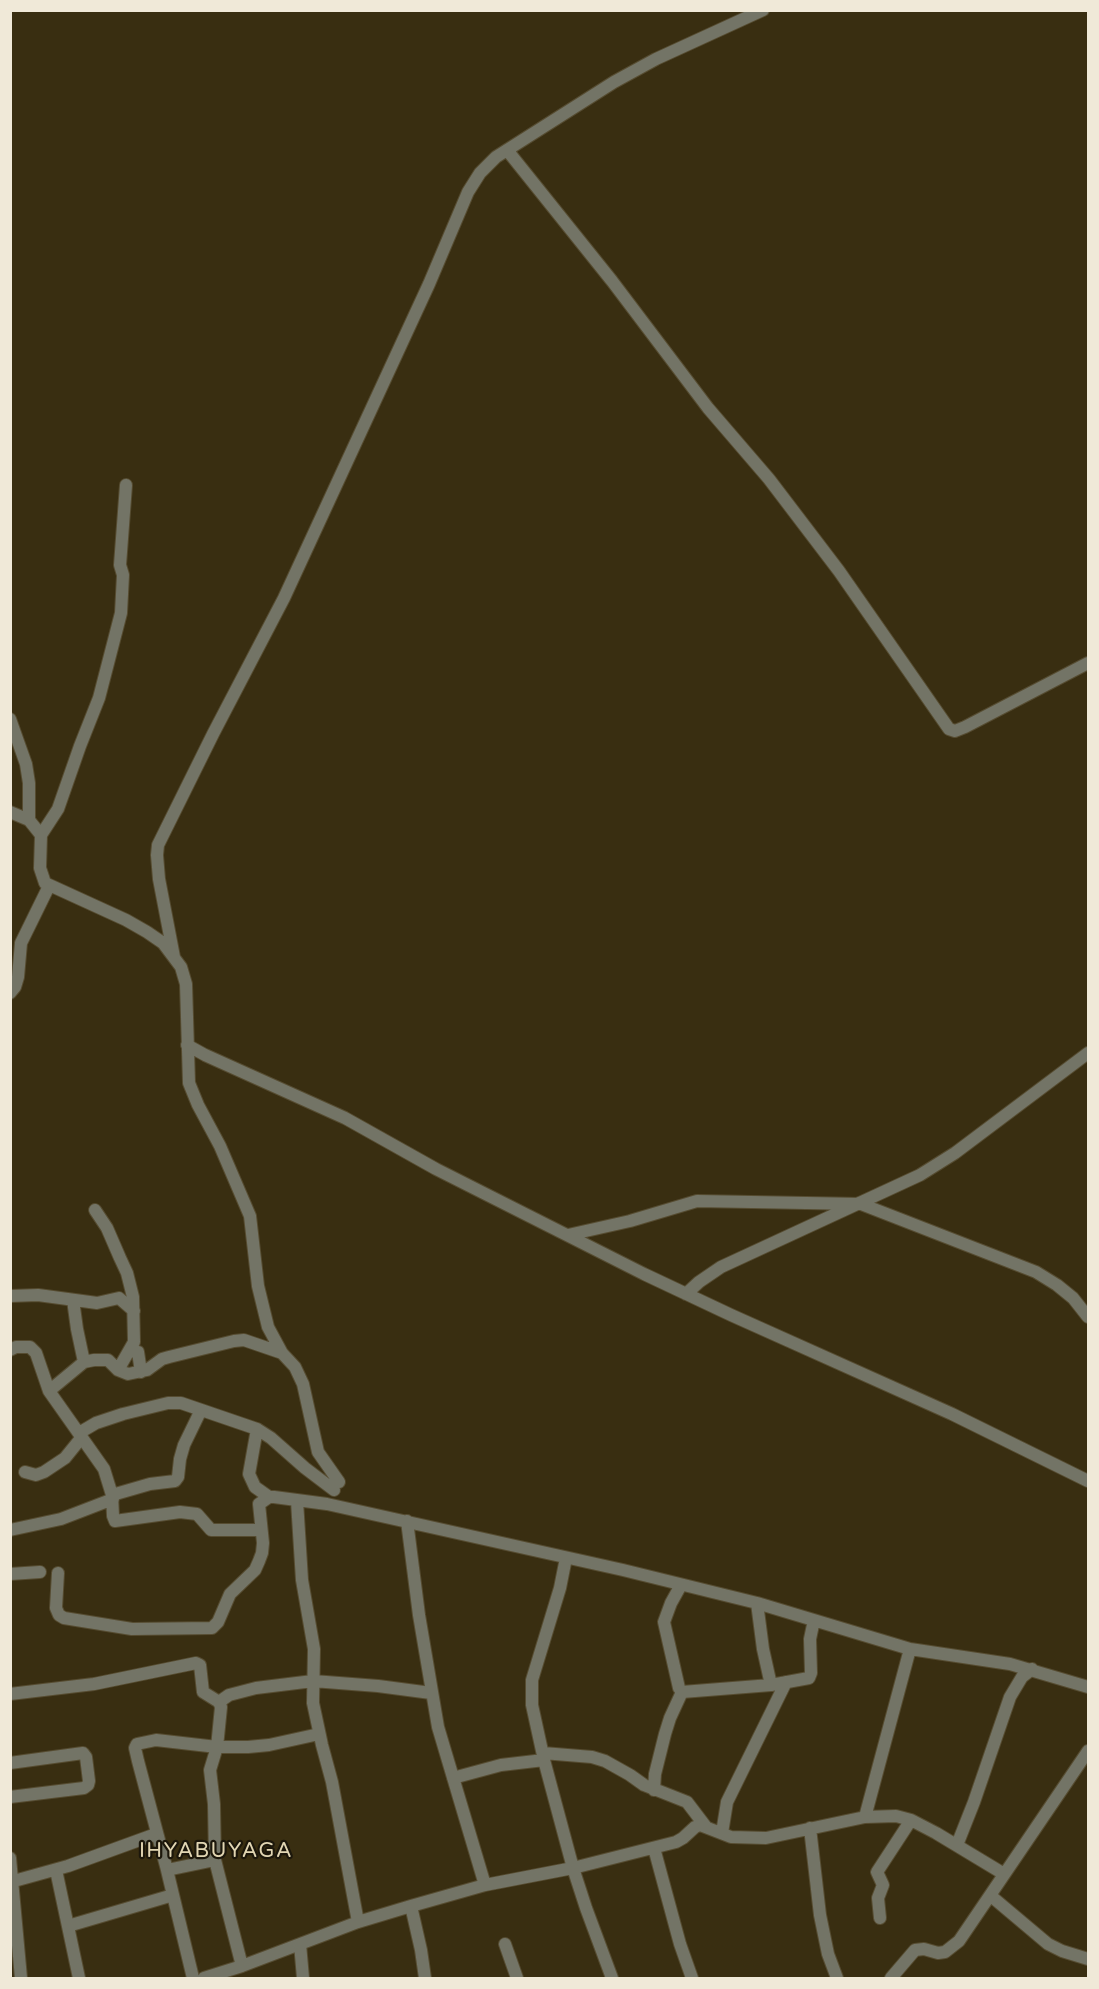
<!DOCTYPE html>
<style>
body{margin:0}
#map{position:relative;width:1099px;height:1989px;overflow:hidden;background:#392e11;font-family:"Varela Round",sans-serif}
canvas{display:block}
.frame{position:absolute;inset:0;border:12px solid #f0e9d8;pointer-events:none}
</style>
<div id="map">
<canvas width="1099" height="1989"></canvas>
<div class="frame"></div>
</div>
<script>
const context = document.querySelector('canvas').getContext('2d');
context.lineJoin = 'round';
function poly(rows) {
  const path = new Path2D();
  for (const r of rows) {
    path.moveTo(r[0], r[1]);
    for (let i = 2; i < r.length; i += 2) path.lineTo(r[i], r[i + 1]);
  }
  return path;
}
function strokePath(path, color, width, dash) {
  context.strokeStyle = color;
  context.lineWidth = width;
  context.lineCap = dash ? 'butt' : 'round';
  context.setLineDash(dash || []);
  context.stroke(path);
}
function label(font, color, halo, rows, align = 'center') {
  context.font = font + ' "Varela Round",sans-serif';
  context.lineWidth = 4.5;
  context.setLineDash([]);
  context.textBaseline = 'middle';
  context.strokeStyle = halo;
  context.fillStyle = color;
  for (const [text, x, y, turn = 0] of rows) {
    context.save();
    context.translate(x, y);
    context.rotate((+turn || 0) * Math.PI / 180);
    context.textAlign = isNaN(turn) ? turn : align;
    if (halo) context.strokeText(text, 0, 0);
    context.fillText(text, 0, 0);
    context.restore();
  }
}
const minor = poly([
 [507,150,612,281,708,408,769,479,839,571,949,729,955,731,965,727,1088,663],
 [10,719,26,764,29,783,29,820],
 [10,812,29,820,41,835,40,868,45,883,126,920,147,932,163,943,181,967,186,984,189,1083,198,1105,220,1146,250,1216,258,1286,268,1327,282,1353,295,1367,303,1384,318,1452,339,1482],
 [41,835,58,809,80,746,99,698,121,613,123,575,120,565,126,485],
 [174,957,159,879,157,855,158,845,213,734,284,598,429,284,468,192,480,173,496,157,614,82,656,59,763,10],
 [10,993,15,987,18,977,21,943,49,886],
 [187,1045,205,1055,345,1118,436,1169,644,1274,731,1315,952,1414,1088,1481],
 [95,1210,107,1228,120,1258,127,1273,133,1297,134,1342,118,1370],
 [568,1235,630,1221,697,1201,861,1204,1036,1272,1057,1285,1073,1298,1088,1317],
 [686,1294,699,1282,721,1267,920,1175,955,1153,1088,1053],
 [10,1296,38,1295,97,1303,119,1298,134,1311],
 [73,1300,77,1329,84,1362],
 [10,1350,16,1347,30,1347,36,1353,49,1391,104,1469,112,1495,113,1516,115,1521,180,1512,197,1514,211,1530,261,1530],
 [129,1351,138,1352,141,1372],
 [49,1391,84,1362,94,1360,108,1360,118,1370,128,1374,147,1370,162,1359,169,1357,234,1341,244,1340,282,1353],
 [257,1429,249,1474,255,1487,269,1497],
 [79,1433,96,1423,123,1414,168,1403,181,1403,257,1429,271,1438,305,1468,334,1490],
 [25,1472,36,1475,44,1472,65,1458,82,1437],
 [112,1495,150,1484,175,1481,178,1477,180,1459,184,1445,201,1410],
 [297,1501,302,1580,314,1649,313,1703,322,1745,332,1782,358,1922],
 [407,1521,419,1615,438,1727,485,1885],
 [10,1530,61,1519,113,1499],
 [566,1558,560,1588,532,1680,532,1705,544,1760,573,1868,586,1908,612,1978],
 [58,1573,56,1608,59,1615,64,1618,132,1629,212,1628,218,1622,230,1594,255,1570,259,1561,262,1553,263,1543,259,1504,269,1497,274,1497,327,1504,623,1570,757,1603,910,1649,1010,1664,1088,1687],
 [10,1574,40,1572],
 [681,1585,671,1603,664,1622,679,1688,682,1692,771,1685,809,1678,811,1673,810,1639,814,1620],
 [757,1603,763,1649,771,1685],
 [10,1694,94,1684,196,1663,200,1665,203,1692,219,1702,221,1707,217,1747,210,1770,214,1804,215,1860,242,1966],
 [219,1702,229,1695,256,1688,313,1681,378,1686,431,1693],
 [543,1753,592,1757,605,1761,630,1775,644,1785,687,1802,706,1827],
 [10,1763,83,1753,86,1757,89,1781,88,1785,84,1788,10,1797],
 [453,1778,501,1765,544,1760],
 [654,1790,655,1774,665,1734,670,1718,682,1692],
 [865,1817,910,1649],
 [810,1828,820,1915,828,1954,837,1978],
 [722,1833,727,1802,786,1682],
 [957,1845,974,1802,1010,1697,1022,1677,1032,1669],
 [654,1848,680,1944,692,1978],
 [10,1858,21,1978],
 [56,1870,79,1978],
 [167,1870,215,1860],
 [14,1881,68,1866,156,1834],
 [991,1896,1048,1944,1062,1951,1088,1959],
 [411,1906,421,1950,425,1978],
 [880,1918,878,1898,883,1885,877,1872,911,1820],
 [68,1926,173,1895],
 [300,1944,303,1978],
 [505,1944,517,1978],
 [193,1978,167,1870,138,1761,135,1748,137,1744,156,1740,217,1747,248,1747,269,1745,319,1734],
 [204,1978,242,1966,358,1922,411,1906,485,1885,573,1868,676,1842,683,1838,695,1827,700,1825,731,1837,766,1838,865,1817,896,1816,911,1820,936,1833,1004,1874],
 [891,1978,915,1950,924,1949,938,1953,945,1952,959,1941,1088,1751]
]);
const quarterNames = [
 ["IHYABUYAGA",216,1851]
];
strokePath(minor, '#564c31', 14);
strokePath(minor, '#737466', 12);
context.letterSpacing = '1.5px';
label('21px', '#e2d6b3', '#1c170b', quarterNames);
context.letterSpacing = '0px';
</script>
